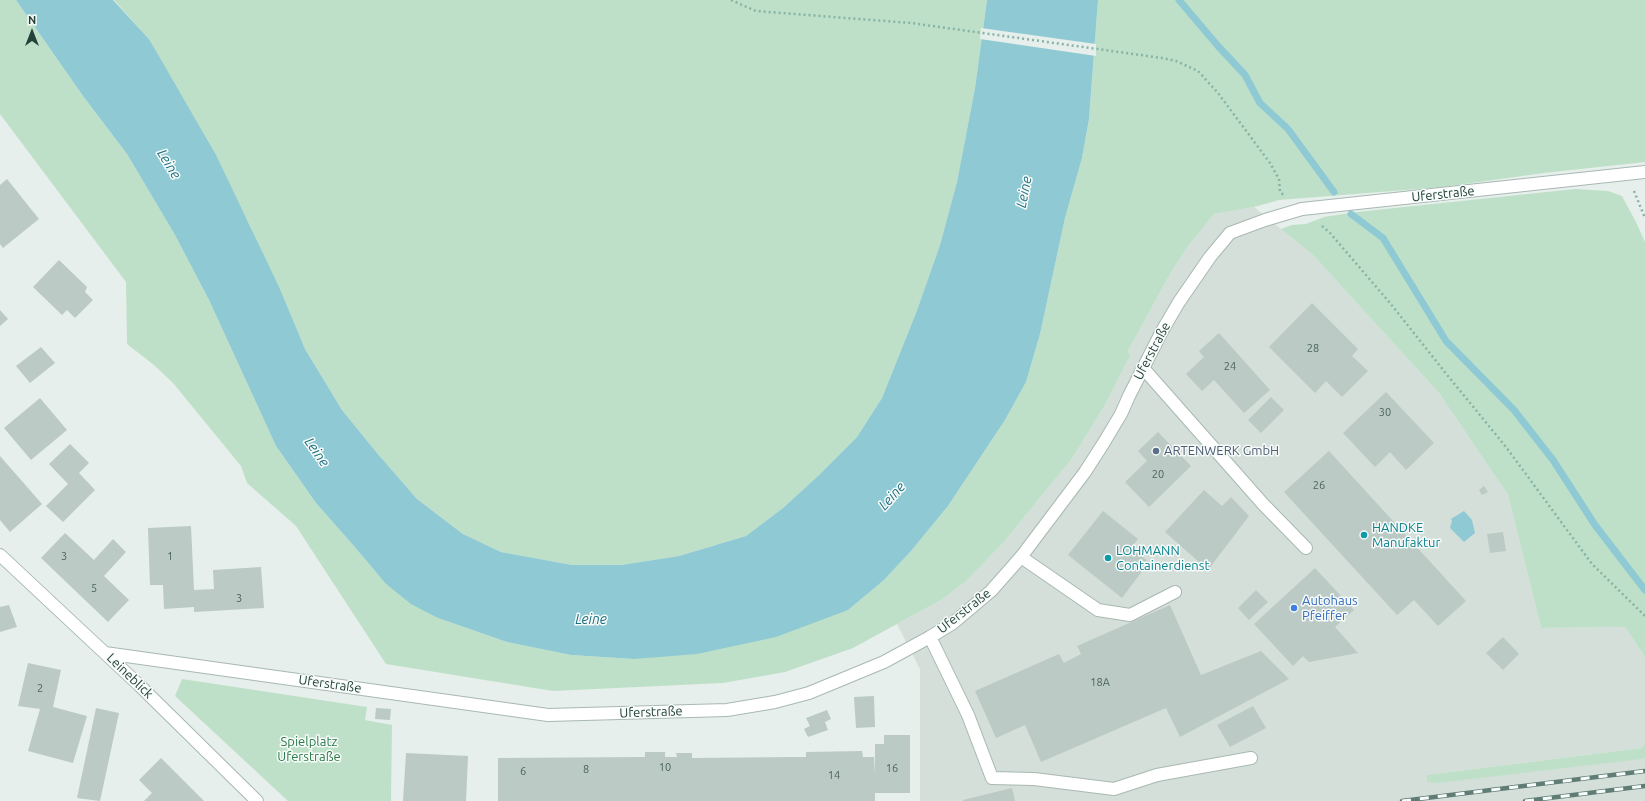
<!DOCTYPE html>
<meta charset="utf-8">
<style>
body{margin:0}
#map{position:relative;width:1645px;height:801px;overflow:hidden;background:#e6efeb;font-family:Ubuntu,sans-serif}
canvas{display:block}
.north{position:absolute;left:12px;top:12px;width:40px;height:40px;-webkit-text-stroke:3px #f7fbf9;paint-order:stroke;rotate:0deg;font-size:11px;font-weight:700;line-height:16px;text-align:center;color:#24423a}
.north::after{content:'';display:block;margin:auto;width:14px;height:18px;background:#24423a;clip-path:polygon(50% 0,100% 100%,50% 72%,0 100%)}
</style>
<div id="map">
<canvas width="1645" height="801"></canvas>
<div class="north">N</div>
</div>
<script>
const context = document.querySelector('canvas').getContext('2d');
context.lineJoin = 'round';
function fillPath(path, color) {
  context.fillStyle = color;
  context.fill(path, 'evenodd');
}
function poly(rows) {
  const path = new Path2D();
  for (const r of rows) {
    path.moveTo(r[0], r[1]);
    for (let i = 2; i < r.length; i += 2) path.lineTo(r[i], r[i + 1]);
  }
  return path;
}
function strokePath(path, color, width, dash) {
  context.strokeStyle = color;
  context.lineWidth = width;
  context.lineCap = dash ? 'butt' : 'round';
  context.setLineDash(dash || []);
  context.stroke(path);
}
function label(font, color, halo, rows, align = 'center') {
  context.font = font + ' Ubuntu,sans-serif';
  context.lineWidth = 3;
  context.setLineDash([]);
  context.textBaseline = 'middle';
  context.strokeStyle = halo;
  context.fillStyle = color;
  for (const [text, x, y, turn = 0] of rows) {
    context.save();
    context.translate(x, y);
    context.rotate((+turn || 0) * Math.PI / 180);
    context.textAlign = isNaN(turn) ? turn : align;
    if (halo) context.strokeText(text, 0, 0);
    context.fillText(text, 0, 0);
    context.restore();
  }
}
const built = poly([
 [1254,207,1313,255,1439,393,1508,495,1541,628,1625,627,1645,657,1645,742,1642,748,1427,775,1645,758,1645,801,920,801,920,669,897,624,941,600,965,582,1003,543,1071,460,1105,405,1130,356,1128,351,1170,274,1186,249,1214,214]
]);
const green = poly([
 [0,0,16,0,83,96,127,154,175,235,209,300,276,446,316,503,353,545,386,584,438,618,507,642,571,655,634,659,848,610,884,580,911,551,948,506,1005,420,1026,382,1040,334,1065,218,1082,158,1089,119,1098,0,1645,0,1645,162,1544,173,1443,187,1279,200,1254,207,1214,214,1186,249,1170,274,1128,351,1130,356,1105,405,1071,460,1003,543,965,582,941,600,853,648,785,672,723,683,553,691,386,664,296,526,247,483,241,466,173,383,154,365,127,344,126,282,0,114],
 [114,0,987,0,975,88,957,182,940,245,916,313,882,398,857,437,818,476,783,508,746,536,679,556,621,565,572,565,501,552,463,534,417,499,377,453,342,410,305,349,249,224,149,39],
 [1575,189,1608,191,1622,196,1636,222,1645,242,1645,657,1625,627,1541,628,1508,495,1439,393,1313,255,1281,229,1292,225,1306,224,1324,217,1357,212],
 [182,679,367,707,365,720,392,725,391,801,288,801,175,696],
 [1645,742,1645,758,1642,759,1437,783,1427,782,1427,775,1642,748]
]);
const water = poly([
 [16,0,113,0,149,39,216,155,279,287,305,349,342,410,377,453,417,499,463,534,501,552,572,565,621,565,679,556,746,536,783,508,818,476,857,437,882,398,916,313,940,245,957,182,975,88,987,0,1098,0,1089,119,1082,158,1065,218,1040,334,1026,382,1005,420,948,506,911,551,884,580,848,610,776,637,697,654,634,659,571,655,507,642,438,618,411,604,386,584,353,545,316,503,276,446,209,300,175,235,127,154,83,96],
 [1464,511,1472,520,1475,533,1464,542,1450,528,1452,521,1451,519]
]);
const pier = poly([
 [981,28,1096,44,1096,56,980,39]
]);
const stream = poly([
 [1179,0,1218,46,1245,75,1260,103,1288,129,1334,192],
 [1351,214,1383,238,1446,341,1514,410,1553,460,1595,525,1645,590]
]);
const building = poly([
 [7,179,39,219,3,248,0,244,0,185],
 [59,260,87,287,85,292,93,300,75,318,67,310,62,315,33,287],
 [1312,303,1358,349,1352,356,1368,371,1342,397,1326,381,1315,393,1269,347],
 [0,310,8,319,0,326],
 [1219,333,1270,390,1244,413,1214,380,1202,391,1186,374,1204,357,1199,351],
 [41,347,55,363,30,383,16,366],
 [1386,392,1434,443,1406,470,1390,452,1375,467,1343,433],
 [1271,397,1284,410,1261,433,1248,420],
 [40,398,67,430,31,460,4,428],
 [1158,432,1191,466,1149,507,1125,482,1147,461,1138,451],
 [70,444,89,463,79,473,95,490,63,522,46,506,68,484,49,464],
 [1329,451,1466,601,1438,626,1414,600,1397,615,1284,492],
 [0,456,42,504,10,532,0,520],
 [1484,486,1488,492,1482,495,1479,490],
 [1204,490,1222,506,1231,497,1249,516,1208,570,1165,532],
 [1103,511,1138,539,1131,548,1149,562,1122,598,1068,555],
 [191,526,194,590,214,589,213,570,261,567,264,608,194,612,194,607,164,609,163,585,150,585,148,528],
 [1503,532,1506,551,1490,553,1487,534],
 [65,533,94,560,113,539,126,552,104,576,129,600,108,622,41,558],
 [1315,568,1354,610,1335,627,1358,653,1309,662,1303,656,1293,666,1254,624],
 [1256,590,1268,602,1249,620,1238,608],
 [9,605,17,627,0,632,0,607],
 [1170,605,1201,675,1261,651,1289,679,1180,737,1166,708,1041,762,1025,725,996,738,975,691,1059,654,1064,663,1081,654,1077,646],
 [1503,637,1519,654,1503,670,1486,653],
 [28,663,61,670,53,707,87,716,73,763,28,751,40,709,18,706],
 [874,696,875,727,856,728,854,697],
 [1253,706,1266,728,1230,747,1217,725],
 [96,708,119,713,100,801,77,798],
 [376,708,391,709,390,720,375,719],
 [827,710,831,719,825,722,828,730,808,737,804,729,810,726,806,718],
 [884,735,910,735,910,793,875,793,875,801,498,801,498,758,645,757,645,752,665,752,665,757,677,757,676,753,692,753,692,758,794,757,806,757,806,752,862,751,863,757,874,757,875,774,875,744,884,744],
 [406,753,468,756,466,801,403,801],
 [161,758,204,801,144,801,152,793,139,780],
 [1012,788,1015,801,963,801,963,800]
]);
const path = poly([
 [731,0,756,11,911,23,1162,58,1176,61,1198,71,1218,93,1270,163,1279,179,1280,192,1284,195],
 [1634,191,1645,218],
 [1322,226,1330,233,1390,303,1448,376,1506,447,1592,564,1645,616]
]);
const lane = poly([
 [1302,209,1645,172],
 [1143,368,1263,504,1306,548],
 [1021,557,1098,610,1130,615,1175,592],
 [930,637,968,715,992,778,1034,779,1114,789,1157,775,1251,758]
]);
const street = poly([
 [0,555,139,685,257,801],
 [105,653,548,715,727,710,775,702,809,693,884,662,930,637,953,623,991,591,1021,557,1085,472,1103,444,1121,414,1129,396,1162,331,1179,302,1210,257,1230,233,1265,220,1302,209]
]);
const rail = poly([
 [1402,801,1645,771],
 [1525,801,1645,786]
]);
const markers = [
 [1156,451,4,"#5c6f8a"],
 [1364,535,4,"#0f9aa8"],
 [1108,558,4,"#0f9aa8"],
 [1294,608,4,"#3f7fe0"]
];
const numberNames = [
 ["28",1313,348],
 ["24",1230,366],
 ["30",1385,412],
 ["20",1158,474],
 ["26",1319,485],
 ["3",64,556],
 ["1",170,556],
 ["5",94,588],
 ["3",239,598],
 ["18A",1100,682],
 ["2",40,688],
 ["10",665,767],
 ["16",892,768],
 ["8",586,769],
 ["6",523,771],
 ["14",834,775]
];
const streetNames = [
 ["Uferstraße",1443,194,-6],
 ["Uferstraße",1152,351,-62],
 ["Uferstraße",964,611,-38],
 ["Leineblick",130,676,44],
 ["Uferstraße",330,684,8],
 ["Uferstraße",651,712,-2]
];
const serviceNames = [
 ["ARTENWERK GmbH",1164,451]
];
const cultureNames = [
 ["HANDKE",1372,528],
 ["Manufaktur",1372,543],
 ["LOHMANN",1116,551],
 ["Containerdienst",1116,566]
];
const shopNames = [
 ["Autohaus",1302,601],
 ["Pfeiffer",1302,616]
];
const parkNames = [
 ["Spielplatz",309,742],
 ["Uferstraße",309,757]
];
const waterNames = [
 ["Leine",169,164,58],
 ["Leine",1024,192,-79],
 ["Leine",317,452,55],
 ["Leine",892,496,-48],
 ["Leine",591,619]
];
fillPath(built, '#d4dfda');
fillPath(green, '#bfe0c8');
fillPath(water, '#8ec9d4');
fillPath(pier, '#e6efeb');
strokePath(stream, '#8ec9d4', 7);
fillPath(building, '#bbcac4');
strokePath(lane, '#a8b8b2', 14);
strokePath(street, '#a8b8b2', 14);
strokePath(path, '#86b3a5', 2.5, [2, 3]);
strokePath(lane, '#fff', 12);
strokePath(street, '#fff', 12);
strokePath(rail, '#5f7d75', 4.5);
strokePath(rail, '#f7fbf9', 3, [9]);
for (const [x, y, r, color] of markers) {
  const dot = new Path2D();
  dot.arc(x, y, r, 0, 2 * Math.PI);
  context.fillStyle = color;
  context.fill(dot);
  strokePath(dot, '#f7fbf9', 1.5);
}
label('11px', '#4a645c', null, numberNames);
label('13px', '#24423a', '#f7fbf9', streetNames);
label('13px', '#4e5e75', '#f7fbf9', serviceNames, 'left');
label('13px', '#0d838f', '#f7fbf9', cultureNames, 'left');
label('13px', '#366cbe', '#f7fbf9', shopNames, 'left');
label('13px', '#2d7a4b', '#f7fbf9', parkNames);
label('italic 14px', '#1c6f80', '#f7fbf9', waterNames);
</script>
